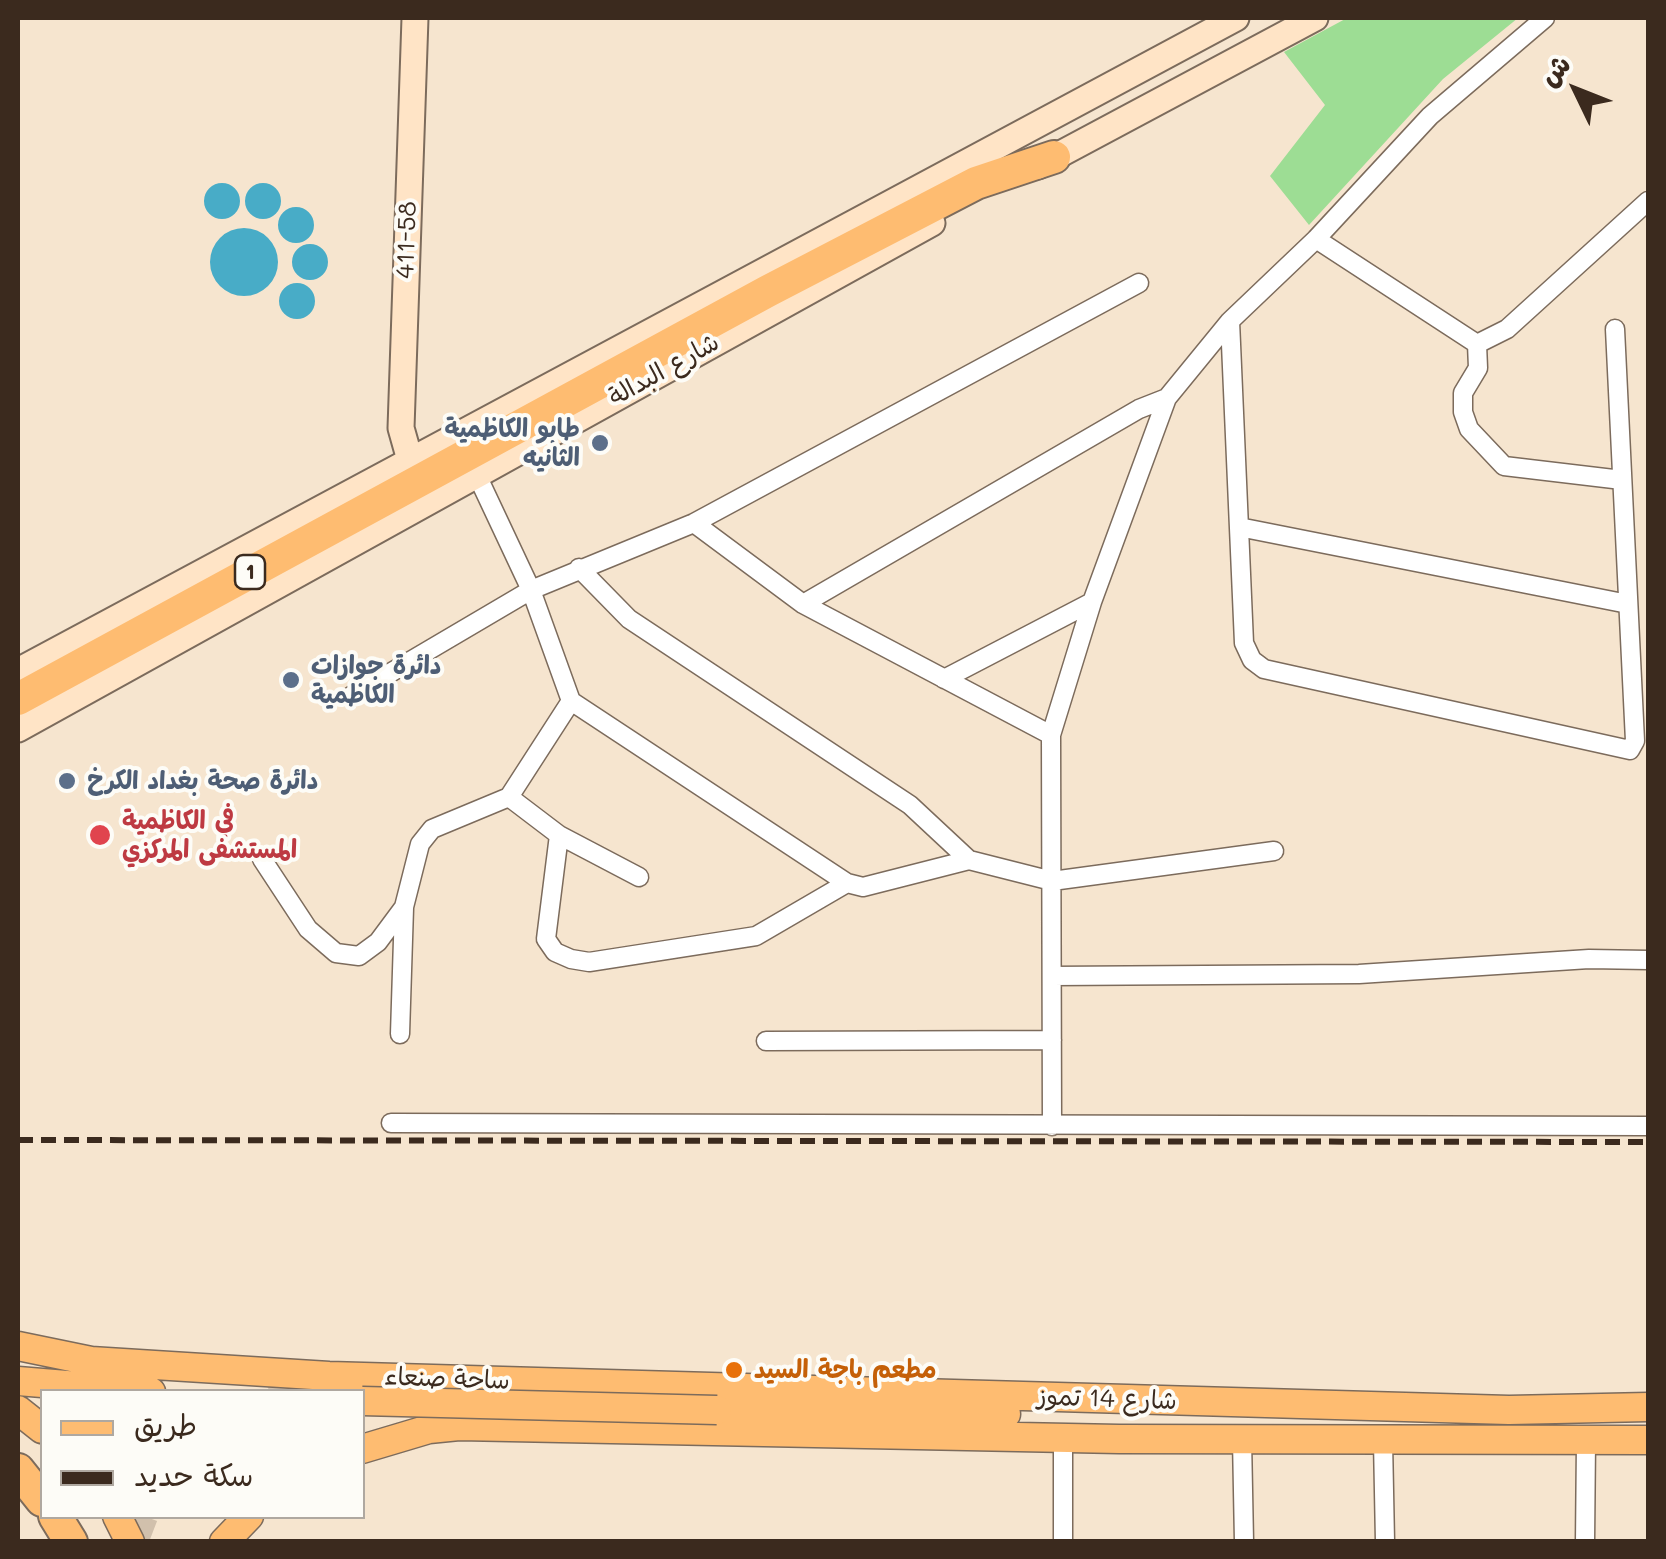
<!DOCTYPE html>
<meta charset="utf-8">
<style>
body{margin:0}
#map{position:relative;width:1666px;height:1559px;overflow:hidden;background:#f6e5cf;font-family:Mali,"Playpen Sans Arabic",sans-serif}
canvas{display:block}
.frame{position:absolute;inset:0;border:20px solid #3b2a1e;pointer-events:none}
.legend{position:absolute;left:40px;top:1389px;width:325px;height:130px;box-sizing:border-box;background:#fdfcf7;border:2px solid #afa8a0;margin:0;padding:12px 18px;list-style:none;font-size:30px;color:#3b2a1e}
.legend li{display:flex;align-items:center;gap:20px;height:50px}
.legend b{width:50px;border:2px solid #afa8a0}
.north{position:absolute;left:1526px;top:40px;width:100px;height:100px;-webkit-text-stroke:8px #fdfcf7;paint-order:stroke;rotate:313deg;font-size:28px;font-weight:700;line-height:40px;text-align:center;color:#3b2a1e}
.north::after{content:'';display:block;margin:auto;width:35px;height:45px;background:#3b2a1e;clip-path:polygon(50% 0,100% 100%,50% 72%,0 100%)}
</style>
<div id="map">
<canvas width="1666" height="1559"></canvas>
<div class="frame"></div>
<ul class="legend">
<li><b style="height:12px;background:#febc71"></b>طريق</li>
<li><b style="height:12px;background:#3b2a1e"></b>سكة حديد</li>
</ul>
<div class="north">ش</div>
</div>
<script>
const context = document.querySelector('canvas').getContext('2d');
context.lineJoin = 'round';
function fillPath(path, color) {
  context.fillStyle = color;
  context.fill(path, 'evenodd');
}
function poly(rows) {
  const path = new Path2D();
  for (const r of rows) {
    if (r.length === 3) {
      path.moveTo(r[0] + r[2], r[1]);
      path.arc(r[0], r[1], r[2], 0, 2 * Math.PI);
      continue;
    }
    path.moveTo(r[0], r[1]);
    for (let i = 2; i < r.length; i += 2) path.lineTo(r[i], r[i + 1]);
  }
  return path;
}
function strokePath(path, color, width, dash) {
  context.strokeStyle = color;
  context.lineWidth = width;
  context.lineCap = dash ? 'butt' : 'round';
  context.setLineDash(dash || []);
  context.stroke(path);
}
function label(font, color, halo, rows, align = 'center') {
  context.font = font + ' Mali,"Playpen Sans Arabic",sans-serif';
  context.lineWidth = 8;
  context.setLineDash([]);
  context.textBaseline = 'middle';
  context.strokeStyle = halo;
  context.fillStyle = color;
  for (const [text, x, y, turn = 0] of rows) {
    context.save();
    context.translate(x, y);
    context.rotate((+turn || 0) * Math.PI / 180);
    context.textAlign = isNaN(turn) ? turn : align;
    if (halo) context.strokeText(text, 0, 0);
    context.fillText(text, 0, 0);
    context.restore();
  }
}
const green = poly([
 [1347,18,1518,18,1443,79,1309,225,1270,176,1325,105,1284,52]
]);
const water = poly([
 [222,201,18],
 [263,201,18],
 [296,225,18],
 [244,262,34],
 [310,262,18],
 [297,301,18]
]);
const primaryTunnel = poly([
 [270,1392,286,1384],
 [134,1542,144,1516]
]);
const street = poly([
 [1316,239,1477,344,1478,368,1463,393,1463,412,1469,429,1504,466,1622,480],
 [1230,321,1244,643,1252,660,1264,669,1630,750,1635,741,1615,329],
 [1477,344,1507,329,1648,201],
 [476,473,531,590,571,701,847,883,863,887,969,860],
 [694,523,803,604,1051,735],
 [1239,527,1628,604],
 [579,568,629,619,910,805,969,860,1052,881,1274,851],
 [803,604,1139,409,1167,398],
 [944,679,1092,602],
 [351,696,531,590,694,523,1139,283],
 [509,797,559,835,639,877],
 [559,835,546,939,555,952,571,959,589,962,756,936,847,883],
 [262,859,308,929,336,953,359,956,378,942,404,907,420,844,432,829,509,797,571,701],
 [1052,976,1359,974,1589,959,1648,960],
 [400,1034,404,908],
 [766,1041,1052,1040],
 [391,1123,1648,1126],
 [1052,1126,1051,735,1092,602,1167,398,1230,321,1316,239,1430,116,1545,18],
 [1242,1439,1244,1542],
 [1383,1441,1385,1542],
 [1063,1542,1063,1437],
 [1585,1542,1586,1442]
]);
const secondary = poly([
 [1038,166,1315,18],
 [410,460,401,428,415,18],
 [18,671,1236,18],
 [18,729,932,223]
]);
const primary = poly([
 [18,1346,91,1361,329,1376,1509,1410,1648,1407],
 [18,1381,151,1392],
 [18,1410,42,1429],
 [717,1410,1006,1414],
 [362,1449,429,1429,459,1426,1119,1439,1648,1440],
 [117,1516,130,1542],
 [224,1542,249,1516]
]);
const highway = poly([
 [18,699,768,291,976,183,1054,157],
 [18,1470,42,1500],
 [55,1516,71,1542]
]);
const rail = poly([
 [18,1140,1648,1142]
]);
const primaryBridge = poly([
 [362,1401,717,1410]
]);
const markers = [
 [600,443,10,"#5c6f8a"],
 [291,680,10,"#5c6f8a"],
 [67,781,10,"#5c6f8a"],
 [100,835,12,"#e0444e"],
 [734,1370,10,"#e8710a"]
];
const shields = [
 [250,572,30]
];
const shieldNames = [
 ["1",250,572]
];
const streetNames = [
 ["411-58",407,240,-88],
 ["شارع البدالة",664,370,-29],
 ["ساحة صنعاء",447,1379,2],
 ["شارع 14 تموز",1107,1399,2]
];
const serviceNames = [
 ["طابو الكاظمية",580,429,"right"],
 ["الثانيه",580,458,"right"],
 ["دائرة جوازات",311,666],
 ["الكاظمية",311,695],
 ["دائرة صحة بغداد الكرخ",87,781]
];
const healthNames = [
 ["في الكاظمية",122,821],
 ["المستشفى المركزي",122,850]
];
const foodNames = [
 ["مطعم باجة السيد",754,1370]
];
fillPath(green, '#9ddd94');
fillPath(water, '#48acc7');
strokePath(primaryTunnel, '#d1c0ac', 28, [28, 14]);
strokePath(street, '#7c6b5c', 21);
strokePath(secondary, '#7c6b5c', 29);
strokePath(primary, '#7c6b5c', 31);
strokePath(highway, '#7c6b5c', 36);
strokePath(street, '#fff', 18);
strokePath(secondary, '#ffe4c6', 25);
strokePath(primary, '#febc71', 28);
strokePath(highway, '#febc71', 32);
strokePath(rail, '#3b2a1e', 6, [15, 8]);
strokePath(primaryBridge, '#7c6b5c', 31, []);
strokePath(primaryBridge, '#febc71', 28);
for (const [x, y, r, color] of markers) {
  const dot = new Path2D();
  dot.arc(x, y, r, 0, 2 * Math.PI);
  context.fillStyle = color;
  context.fill(dot);
  strokePath(dot, '#fdfcf7', 4);
}
for (const [x, y, w] of shields) {
  const box = new Path2D();
  box.roundRect(x - w / 2, y - 17, w, 34, 8);
  context.fillStyle = '#fdfcf7';
  context.fill(box);
  strokePath(box, '#3b2a1e', 2.5);
}
label('bold 22px', '#3b2a1e', null, shieldNames);
label('25px', '#3b2a1e', '#fdfcf7', streetNames);
label('bold 25px', '#4e5e75', '#fdfcf7', serviceNames, 'left');
label('bold 25px', '#be3a42', '#fdfcf7', healthNames, 'left');
label('bold 25px', '#c56008', '#fdfcf7', foodNames, 'left');
</script>
